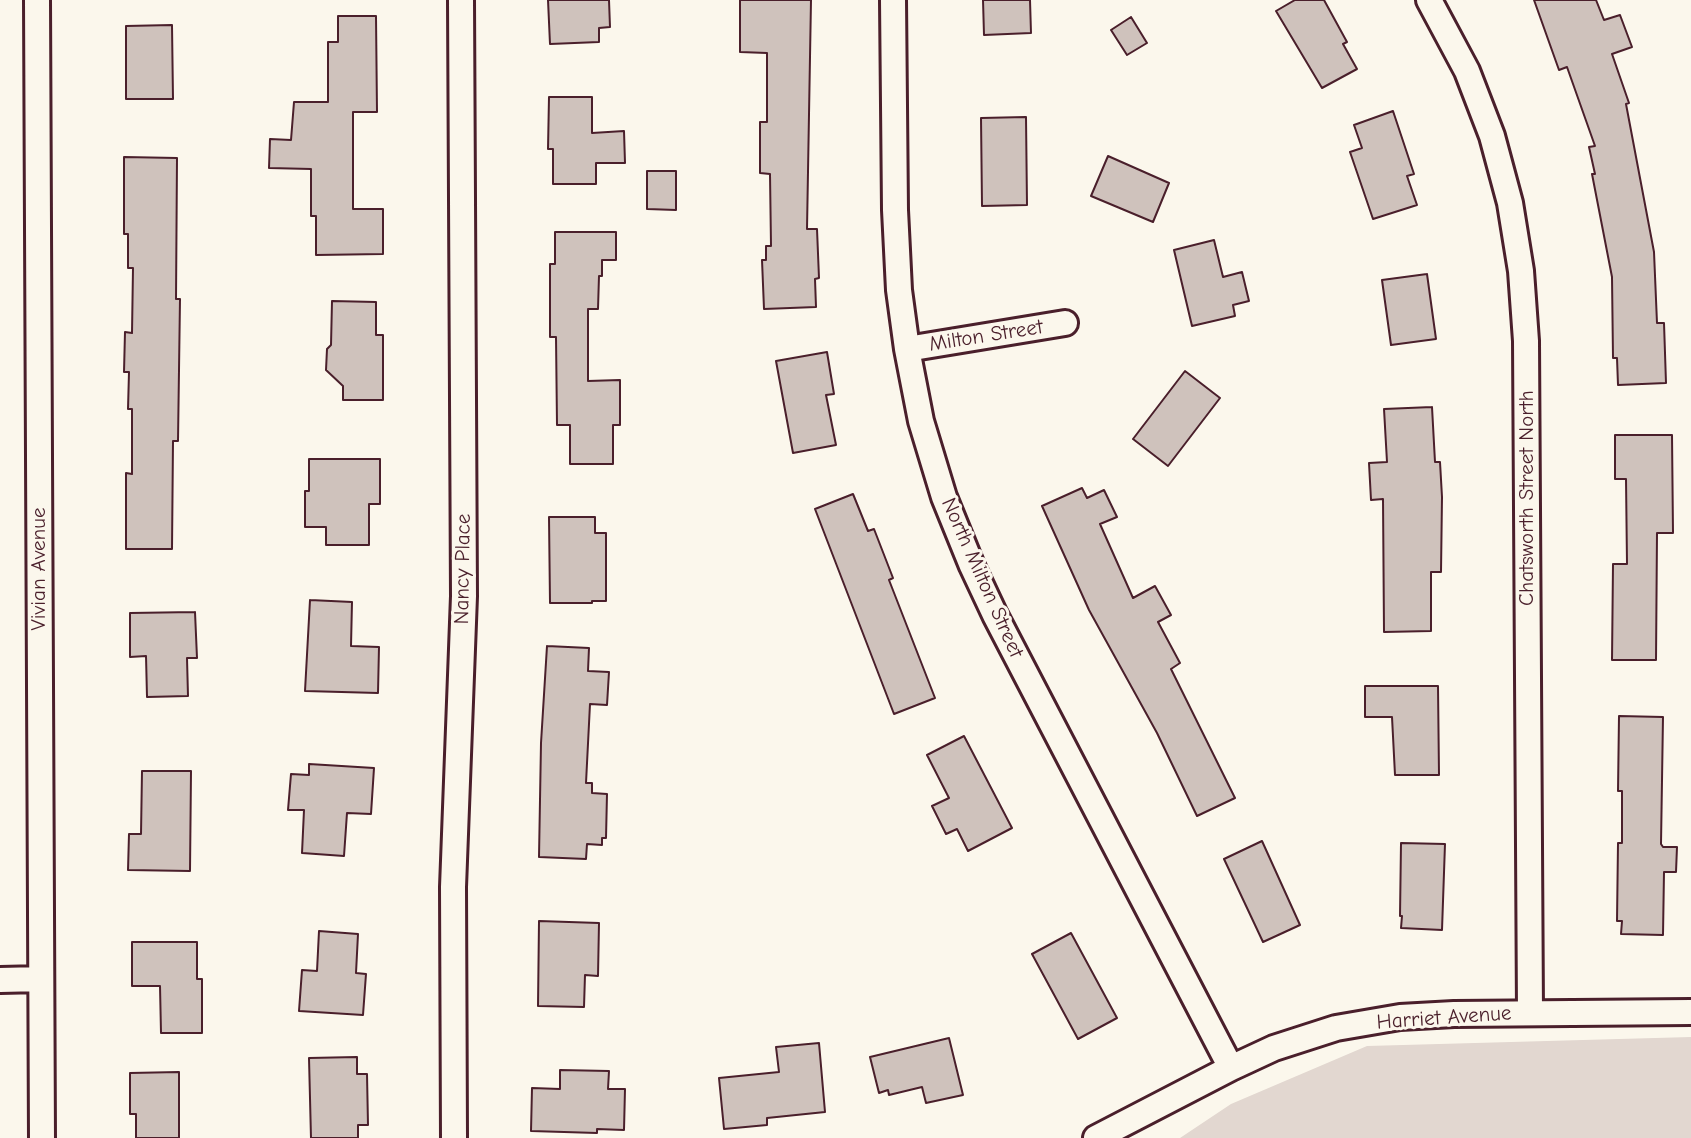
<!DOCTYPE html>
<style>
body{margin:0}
canvas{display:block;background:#fbf7ec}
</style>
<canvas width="1691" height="1138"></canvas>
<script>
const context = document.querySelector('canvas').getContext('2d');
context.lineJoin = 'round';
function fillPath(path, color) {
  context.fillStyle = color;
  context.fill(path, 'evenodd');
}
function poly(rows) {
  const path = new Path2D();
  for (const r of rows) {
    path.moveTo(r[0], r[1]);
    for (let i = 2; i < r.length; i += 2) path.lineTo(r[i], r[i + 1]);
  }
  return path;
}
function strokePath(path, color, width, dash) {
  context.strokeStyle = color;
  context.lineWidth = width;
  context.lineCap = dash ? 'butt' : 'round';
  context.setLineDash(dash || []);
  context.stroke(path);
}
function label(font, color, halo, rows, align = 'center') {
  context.font = font + ' "Comic Neue",sans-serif';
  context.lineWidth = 6;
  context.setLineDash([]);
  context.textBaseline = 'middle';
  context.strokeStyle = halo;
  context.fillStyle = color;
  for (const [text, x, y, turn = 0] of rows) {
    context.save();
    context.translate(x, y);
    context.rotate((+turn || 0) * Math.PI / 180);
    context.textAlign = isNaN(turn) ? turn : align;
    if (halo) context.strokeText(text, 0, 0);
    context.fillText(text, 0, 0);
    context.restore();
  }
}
const green = poly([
 [1691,1037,1691,1138,1180,1138,1231,1104,1367,1046]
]);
const building = poly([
 [548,0,609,0,610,27,599,28,599,42,550,44,548,0],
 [740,0,811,0,807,229,817,229,819,278,815,279,816,307,764,309,762,260,766,260,766,246,771,246,770,174,760,173,760,122,767,122,767,53,740,52,740,0],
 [983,0,1030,0,1031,33,984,35,983,0],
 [1295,0,1324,0,1347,42,1343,44,1357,69,1322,88,1276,11,1295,0],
 [1534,0,1596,0,1604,20,1620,15,1632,47,1612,54,1629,103,1626,104,1654,252,1657,323,1664,323,1666,383,1618,385,1617,358,1613,358,1612,277,1592,174,1595,174,1589,147,1595,146,1567,67,1559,70,1534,0],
 [338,16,376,16,377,112,353,112,353,209,383,209,383,254,316,255,316,216,311,216,311,169,269,168,270,139,291,140,294,102,328,102,328,42,338,42,338,16],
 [1131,17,1147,43,1127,55,1111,30,1131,17],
 [172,25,173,99,126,99,126,26,172,25],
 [549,97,592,97,592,133,624,131,625,163,596,163,596,184,553,184,553,149,548,149,549,97],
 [1393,111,1414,174,1407,176,1417,205,1373,219,1350,152,1362,148,1354,125,1393,111],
 [1026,117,1027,205,982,206,981,118,1026,117],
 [1108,156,1169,183,1153,222,1091,196,1108,156],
 [124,157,177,158,176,299,180,299,178,441,173,441,172,549,126,549,126,473,132,474,132,409,128,409,129,372,124,372,125,332,132,333,133,268,128,268,128,234,124,234,124,157],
 [647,171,676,171,676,210,647,209,647,171],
 [555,232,616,232,616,260,602,260,602,276,599,276,598,309,588,309,588,381,620,380,620,425,613,425,613,464,570,464,570,425,557,425,556,337,550,337,550,264,555,264,555,232],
 [1214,240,1223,277,1242,272,1249,301,1233,305,1235,316,1192,326,1174,250,1214,240],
 [1427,274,1436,339,1391,345,1382,280,1427,274],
 [332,301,376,302,376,335,383,335,383,400,343,400,343,386,326,370,327,349,331,345,332,301],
 [827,352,834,394,826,395,836,445,793,453,776,361,827,352],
 [1185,371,1220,398,1168,466,1133,439,1185,371],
 [1432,407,1435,462,1440,462,1442,497,1441,572,1431,572,1431,631,1384,632,1383,499,1371,500,1369,463,1387,462,1384,409,1432,407],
 [1615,435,1672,435,1673,533,1657,533,1656,660,1612,660,1613,564,1627,564,1626,479,1615,479,1615,435],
 [309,459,380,459,380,504,369,504,369,545,326,545,326,527,305,527,305,491,309,491,309,459],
 [1082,488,1087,498,1104,490,1117,517,1100,524,1133,598,1155,586,1171,615,1158,622,1180,663,1171,669,1235,798,1197,816,1157,733,1089,610,1042,506,1082,488],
 [853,494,868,531,874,529,893,578,889,580,935,698,894,714,815,509,853,494],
 [549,517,595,517,595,533,606,533,606,601,592,601,592,603,550,603,549,517],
 [310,600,352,602,351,646,379,647,378,693,305,691,310,600],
 [195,612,197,658,187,658,188,696,147,697,146,656,130,657,130,613,195,612],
 [547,646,589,648,588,671,609,672,607,705,590,704,586,783,592,783,592,793,607,794,606,838,602,838,602,845,587,844,586,859,539,857,541,743,547,646],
 [1365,686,1438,686,1439,775,1395,775,1392,717,1365,717,1365,686],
 [1619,716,1663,717,1661,844,1663,847,1677,847,1676,872,1664,872,1663,935,1621,934,1622,921,1617,921,1618,843,1622,843,1622,791,1618,791,1619,716],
 [964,736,1012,828,968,851,957,829,946,834,932,806,949,798,927,755,964,736],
 [309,764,374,768,371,814,347,813,344,856,302,853,304,810,288,810,291,774,309,775,309,764],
 [142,771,191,771,190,871,128,870,129,834,141,834,142,771],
 [1262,841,1300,925,1263,942,1224,859,1262,841],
 [1401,843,1445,844,1442,930,1401,928,1402,916,1400,916,1401,843],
 [539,921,599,923,598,976,585,975,584,1007,538,1006,539,921],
 [319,931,358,934,356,973,366,974,363,1015,299,1011,302,970,317,971,319,931],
 [1071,933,1117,1018,1078,1039,1032,954,1071,933],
 [132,942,197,942,197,979,202,979,202,1033,161,1033,160,986,132,986,132,942],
 [949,1038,963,1095,926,1103,922,1087,889,1095,888,1090,879,1093,870,1057,949,1038],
 [819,1043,825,1112,767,1118,767,1125,724,1129,719,1078,779,1072,776,1047,819,1043],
 [357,1057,357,1074,367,1074,368,1125,358,1125,358,1138,311,1138,309,1058,357,1057],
 [560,1070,609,1071,608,1089,625,1089,624,1130,597,1129,597,1133,531,1131,532,1088,560,1089,560,1070],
 [179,1072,179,1138,136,1138,136,1114,130,1114,130,1073,179,1072]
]);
const street = poly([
 [37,0,42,1138],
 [893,0,895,210,899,290,907,349,921,421,944,497,972,566,995,615,1231,1068],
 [1429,0,1467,71,1492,136,1510,203,1521,271,1526,341,1530,1013],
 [907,349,1065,323],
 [0,980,41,979],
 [454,1138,453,887,464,596,461,0],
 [1096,1138,1231,1068,1274,1048,1336,1028,1400,1017,1454,1014,1691,1012]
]);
const streetNames = [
 ["Milton Street",986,336,-9],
 ["Chatsworth Street North",1527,498,-90],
 ["Vivian Avenue",39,569,-90],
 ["Nancy Place",463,569,-89],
 ["North Milton Street",982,578,66],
 ["Harriet Avenue",1444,1018,-4]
];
fillPath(green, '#e2d7d0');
fillPath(building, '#cfc2bc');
strokePath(building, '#4a1f2b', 2);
strokePath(street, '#4a1f2b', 30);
strokePath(street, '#fbf7ec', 24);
label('21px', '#4a1f2b', '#fbf7ec', streetNames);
</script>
